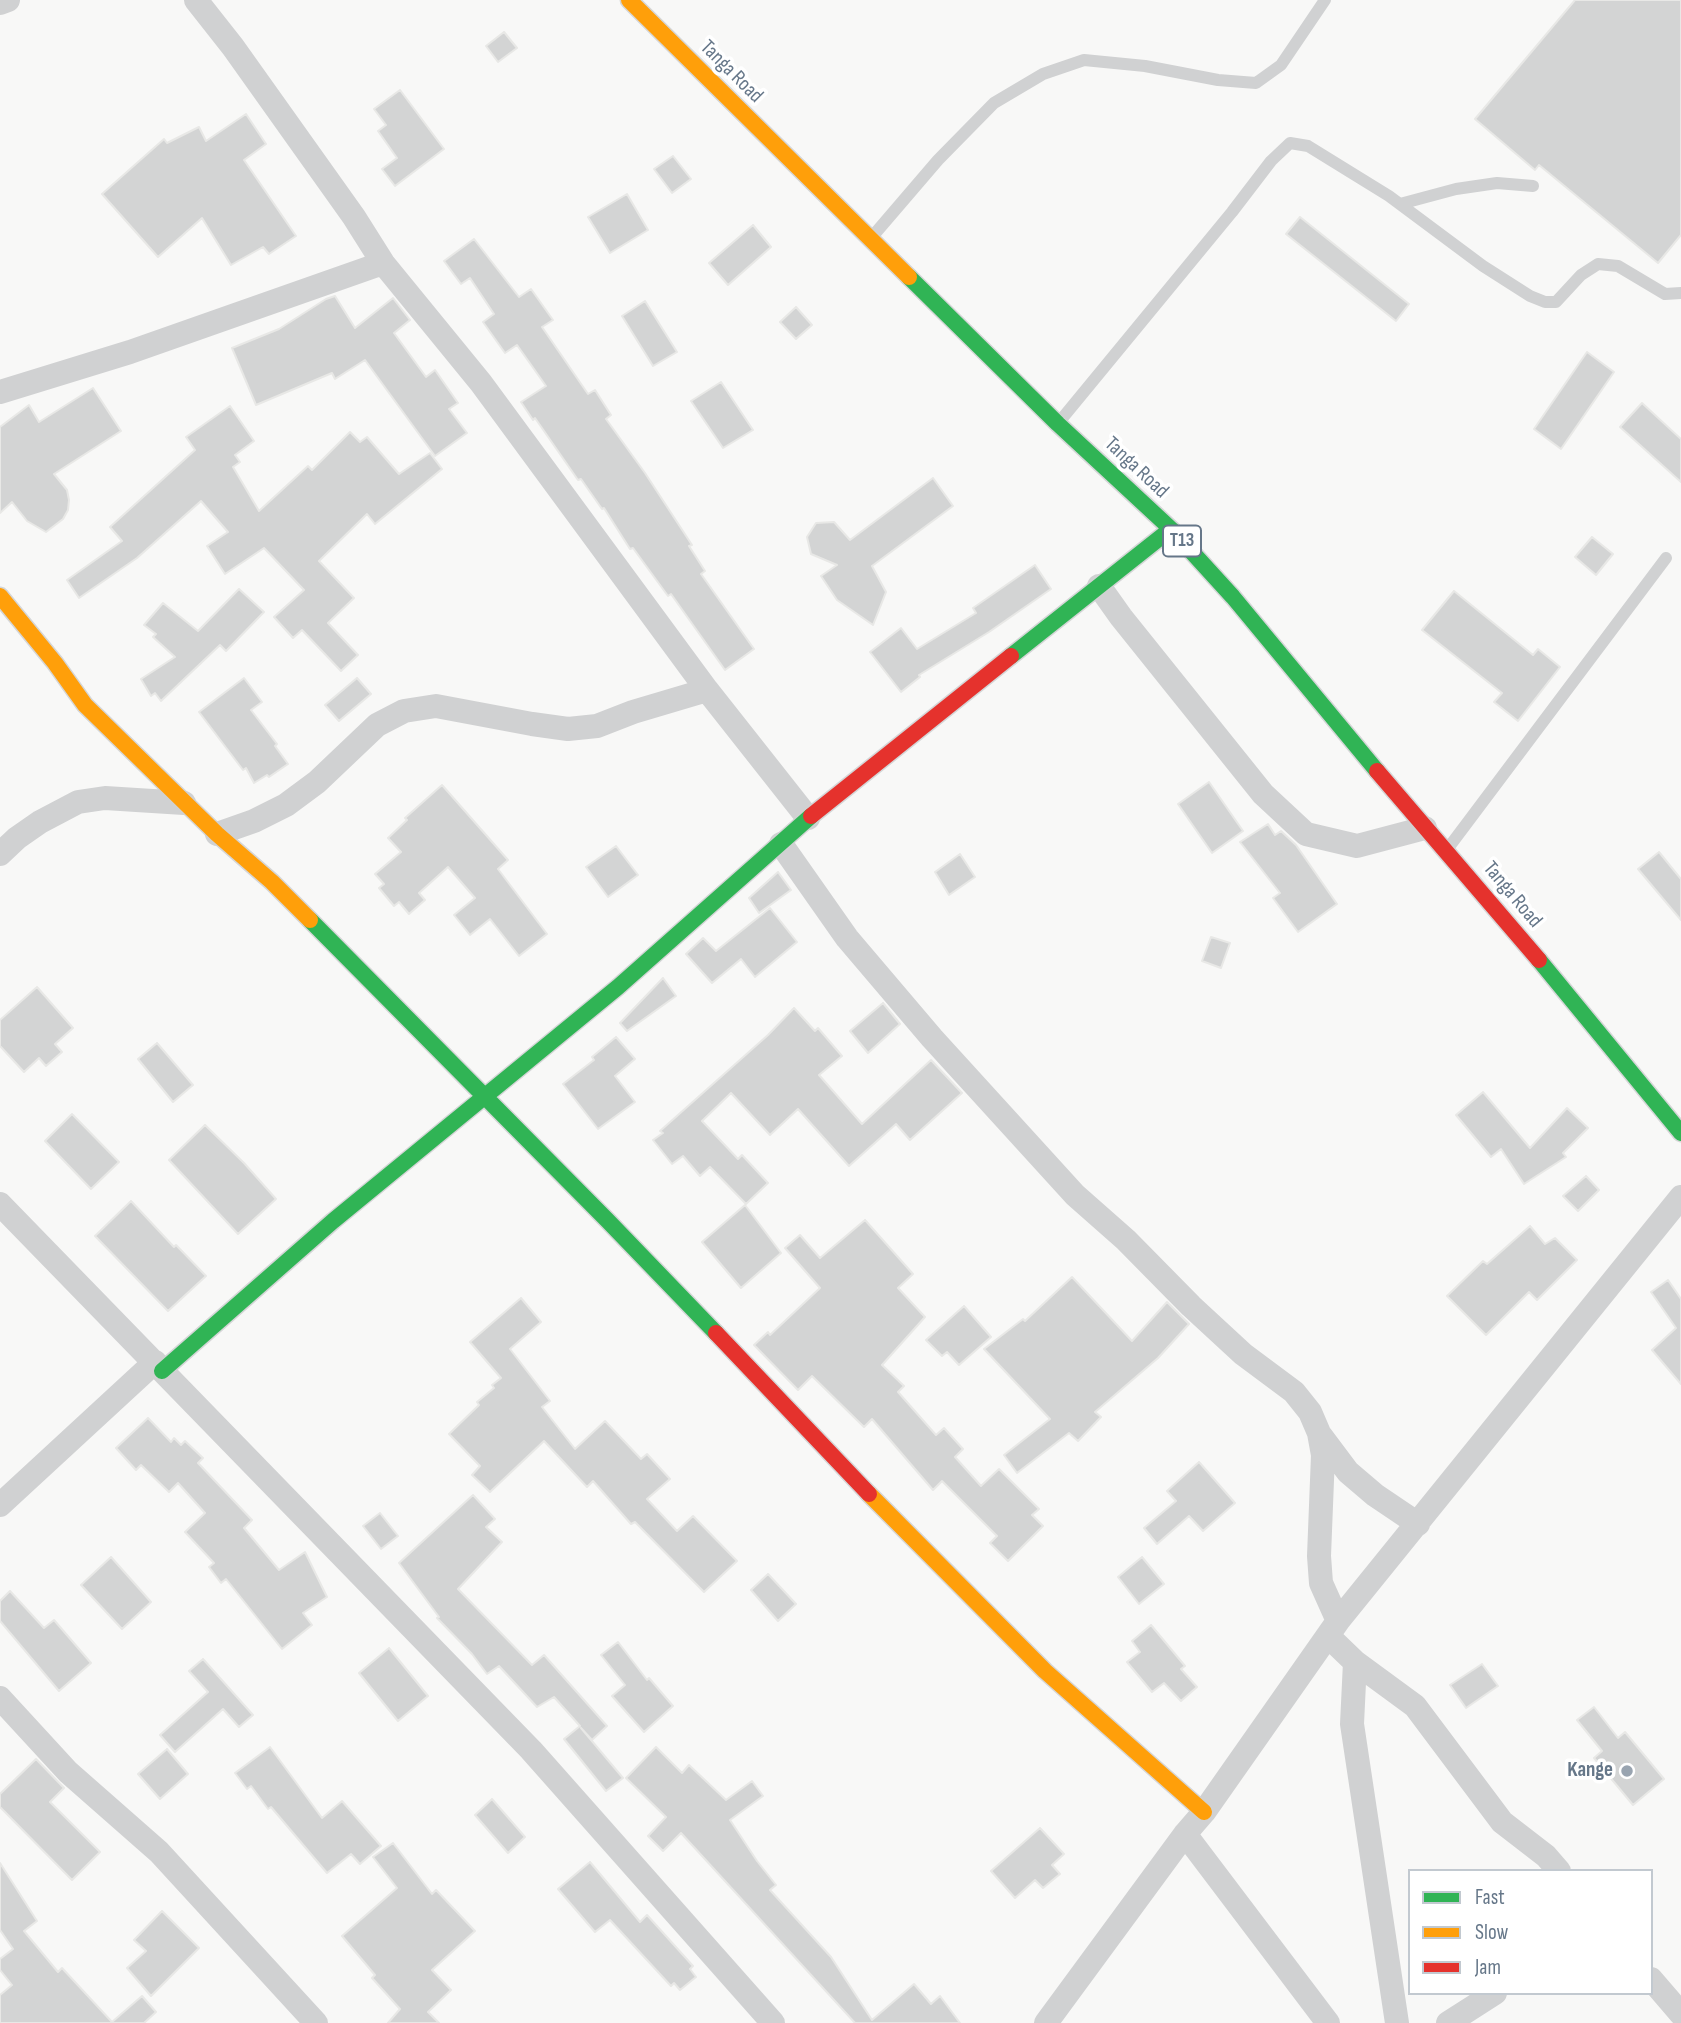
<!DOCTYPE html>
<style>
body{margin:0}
#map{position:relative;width:1681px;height:2023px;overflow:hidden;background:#f8f8f7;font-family:"Sofia Sans Condensed",sans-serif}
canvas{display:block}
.legend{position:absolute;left:1408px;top:1869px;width:245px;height:126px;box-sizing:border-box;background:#fff;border:2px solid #c2c9d0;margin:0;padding:9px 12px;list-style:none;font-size:21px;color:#667789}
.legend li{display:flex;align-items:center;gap:14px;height:35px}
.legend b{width:35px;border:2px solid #c2c9d0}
</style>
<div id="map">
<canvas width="1681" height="2023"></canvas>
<ul class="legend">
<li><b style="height:9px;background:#30b455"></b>Fast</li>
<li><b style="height:9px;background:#ff9f0a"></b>Slow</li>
<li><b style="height:9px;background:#e5322d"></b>Jam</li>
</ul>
</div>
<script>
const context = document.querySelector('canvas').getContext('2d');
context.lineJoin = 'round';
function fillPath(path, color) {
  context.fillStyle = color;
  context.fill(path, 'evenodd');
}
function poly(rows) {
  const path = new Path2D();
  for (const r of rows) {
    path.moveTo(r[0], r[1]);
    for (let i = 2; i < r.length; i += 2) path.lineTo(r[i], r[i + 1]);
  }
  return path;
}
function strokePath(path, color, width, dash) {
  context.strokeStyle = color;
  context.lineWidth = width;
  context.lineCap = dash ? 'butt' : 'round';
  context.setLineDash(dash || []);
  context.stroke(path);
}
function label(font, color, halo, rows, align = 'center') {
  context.font = font + ' "Sofia Sans Condensed",sans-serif';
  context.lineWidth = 7;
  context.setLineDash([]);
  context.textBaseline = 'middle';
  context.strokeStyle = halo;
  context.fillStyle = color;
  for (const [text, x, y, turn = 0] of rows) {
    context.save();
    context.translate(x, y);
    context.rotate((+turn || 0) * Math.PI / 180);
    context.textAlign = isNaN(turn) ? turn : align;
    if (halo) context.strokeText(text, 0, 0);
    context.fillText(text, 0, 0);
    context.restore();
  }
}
const building = poly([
 [1575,0,1681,0,1681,235,1658,263,1539,165,1535,170,1475,119,1575,0],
 [504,32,517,48,498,62,486,46,504,32],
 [400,90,444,149,395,186,382,169,397,158,378,131,386,125,374,109,400,90],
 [246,114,266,144,244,160,296,236,269,254,263,247,231,265,202,218,158,257,102,194,164,139,167,143,199,127,206,141,246,114],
 [673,156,691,179,672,193,654,169,673,156],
 [627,194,648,230,610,253,588,217,627,194],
 [1300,217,1409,304,1396,321,1286,234,1300,217],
 [753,225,771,247,728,285,709,263,753,225],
 [474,239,519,297,531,289,553,320,542,327,588,394,595,390,611,415,606,419,645,473,692,545,689,546,705,571,701,574,754,649,725,670,671,594,668,596,633,548,630,549,604,508,602,509,581,479,578,480,535,418,533,420,521,402,546,386,517,345,505,353,483,322,494,314,470,278,461,284,444,261,474,239],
 [335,296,355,328,393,298,410,320,394,333,426,377,435,370,458,403,449,409,467,433,435,456,365,360,335,379,332,373,256,405,232,348,279,329,326,299,335,296],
 [645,301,677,352,653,366,622,316,645,301],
 [796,307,812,325,796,339,780,322,796,307],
 [1587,352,1614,372,1561,449,1534,429,1587,352],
 [721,382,753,430,723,448,691,401,721,382],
 [93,388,121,431,54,474,67,490,69,500,68,510,63,519,46,532,27,521,12,502,0,513,0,427,29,405,39,422,93,388],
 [1642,403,1681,439,1681,482,1620,427,1642,403],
 [230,406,254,441,235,455,240,462,233,467,259,511,308,466,312,470,350,432,360,442,367,437,399,474,430,453,442,469,375,524,367,514,319,561,354,598,328,623,358,655,341,671,302,630,293,638,274,617,304,590,264,548,225,574,207,546,228,532,201,501,137,558,79,598,67,580,122,541,110,527,195,450,186,437,230,406],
 [933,478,953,506,872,566,886,592,873,625,837,600,821,576,837,565,811,554,807,537,816,523,834,522,850,540,933,478],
 [1592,537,1613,554,1596,575,1575,557,1592,537],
 [1035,565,1051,589,989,632,919,675,920,677,901,692,870,652,901,628,917,649,976,613,973,608,1035,565],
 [239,589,264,612,226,651,220,645,161,701,155,693,151,696,141,679,175,657,153,637,156,634,144,625,163,603,198,631,239,589],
 [1454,591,1533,655,1538,649,1560,667,1518,721,1494,702,1502,693,1422,630,1454,591],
 [244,678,262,702,251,710,277,744,275,746,288,764,269,777,267,775,254,783,246,768,243,770,199,712,244,678],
 [357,678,371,694,339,721,325,705,357,678],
 [1209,782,1243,831,1212,853,1178,804,1209,782],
 [442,785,508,860,498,869,547,934,519,956,490,919,470,935,454,915,475,898,448,867,419,893,425,900,409,914,399,902,394,906,379,888,384,884,375,874,401,852,388,838,407,820,405,818,442,785],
 [1268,824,1275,835,1281,831,1296,845,1337,904,1298,932,1273,898,1280,893,1240,842,1268,824],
 [616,846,638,875,608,897,586,867,616,846],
 [1659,852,1681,879,1681,920,1638,869,1659,852],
 [960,854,975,877,949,895,935,872,960,854],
 [778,872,791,890,759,913,749,898,778,872],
 [770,908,797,942,755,977,741,959,712,983,686,954,703,938,716,951,770,908],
 [1211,937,1230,943,1221,968,1202,961,1211,937],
 [663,978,676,996,627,1031,620,1023,663,978],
 [37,987,73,1028,55,1044,62,1052,46,1066,39,1058,24,1072,0,1046,0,1020,37,987],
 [883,1003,900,1024,868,1053,850,1031,883,1003],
 [794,1008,815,1031,818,1028,842,1056,819,1075,862,1124,931,1060,962,1093,910,1140,896,1124,849,1166,798,1109,770,1135,731,1093,702,1121,738,1159,742,1155,768,1183,746,1204,710,1167,700,1176,683,1156,672,1164,653,1140,663,1133,660,1131,768,1035,794,1008],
 [616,1037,635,1059,615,1076,635,1102,598,1129,563,1084,594,1060,592,1057,616,1037],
 [157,1043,193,1085,173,1102,138,1059,157,1043],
 [1483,1092,1530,1148,1567,1108,1588,1128,1563,1153,1566,1157,1524,1184,1501,1149,1491,1157,1456,1115,1483,1092],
 [72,1114,119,1162,91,1189,45,1141,72,1114],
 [205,1125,244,1163,276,1199,238,1234,169,1160,205,1125],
 [1586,1176,1599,1190,1578,1211,1563,1196,1586,1176],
 [131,1201,174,1247,176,1245,206,1276,168,1311,95,1236,131,1201],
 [745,1205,781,1253,741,1288,702,1242,745,1205],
 [865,1220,913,1274,898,1288,925,1317,882,1365,904,1386,898,1392,936,1435,944,1428,963,1449,955,1457,981,1486,999,1469,1039,1509,1032,1515,1043,1526,1008,1561,990,1543,997,1536,942,1481,933,1490,872,1419,864,1427,812,1376,798,1390,754,1345,768,1332,770,1335,820,1288,785,1248,800,1235,820,1258,865,1220],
 [1530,1226,1545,1244,1555,1238,1577,1260,1537,1300,1529,1292,1486,1335,1447,1296,1483,1261,1487,1264,1530,1226],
 [1072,1277,1132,1341,1167,1302,1189,1324,1158,1358,1095,1412,1101,1417,1078,1441,1069,1433,1017,1473,1004,1455,1050,1419,984,1349,1023,1319,1025,1321,1072,1277],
 [1668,1280,1681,1299,1681,1384,1652,1350,1676,1328,1651,1292,1668,1280],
 [521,1298,541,1322,510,1349,550,1401,542,1407,575,1449,605,1421,641,1459,647,1454,670,1479,647,1499,677,1531,693,1516,737,1561,704,1592,635,1522,631,1524,593,1481,587,1487,544,1441,490,1492,472,1475,480,1466,449,1434,479,1405,477,1402,494,1388,492,1385,501,1378,470,1342,521,1298],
 [964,1306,991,1337,959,1365,947,1352,942,1356,926,1340,964,1306],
 [148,1418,171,1442,174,1438,181,1445,185,1441,203,1458,198,1463,252,1520,244,1528,279,1570,305,1552,327,1597,303,1613,312,1625,282,1649,226,1579,221,1583,209,1567,214,1563,185,1532,205,1513,178,1483,169,1492,141,1465,136,1470,116,1448,148,1418],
 [1199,1462,1235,1503,1203,1531,1189,1516,1157,1544,1144,1528,1176,1501,1167,1491,1199,1462],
 [473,1495,495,1519,486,1527,502,1542,458,1589,532,1665,544,1655,607,1726,592,1740,581,1728,623,1778,606,1791,564,1739,580,1726,554,1697,537,1707,499,1666,487,1674,472,1654,437,1618,439,1617,399,1563,473,1495],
 [380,1513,398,1536,381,1549,363,1526,380,1513],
 [111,1557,151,1602,122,1629,81,1585,111,1557],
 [1142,1557,1164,1584,1139,1604,1118,1577,1142,1557],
 [768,1574,796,1604,778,1621,751,1590,768,1574],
 [10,1591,44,1628,54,1620,91,1663,59,1691,0,1621,0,1601,10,1591],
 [1151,1625,1185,1666,1181,1669,1197,1687,1181,1701,1164,1683,1152,1692,1127,1662,1140,1652,1132,1641,1151,1625],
 [618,1642,647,1680,649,1678,673,1706,644,1732,612,1696,625,1685,601,1655,618,1642],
 [389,1648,428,1696,398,1721,359,1673,389,1648],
 [203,1659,253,1715,239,1727,223,1709,175,1752,160,1735,208,1692,189,1671,203,1659],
 [1482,1664,1498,1686,1466,1708,1450,1685,1482,1664],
 [1594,1707,1618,1738,1625,1732,1664,1779,1633,1805,1594,1758,1602,1751,1577,1720,1594,1707],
 [270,1747,322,1818,342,1801,381,1846,360,1864,351,1854,327,1873,271,1807,268,1809,251,1786,247,1789,235,1773,270,1747],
 [656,1747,682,1773,689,1765,726,1800,752,1781,763,1796,730,1820,757,1861,776,1885,770,1890,831,1957,872,2020,914,1984,931,2004,940,1996,960,2023,855,2023,681,1833,663,1851,648,1836,666,1817,626,1778,656,1747],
 [167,1749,188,1774,160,1799,138,1774,167,1749],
 [36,1759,64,1788,50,1802,100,1852,72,1880,0,1807,0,1794,36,1759],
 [492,1799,525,1837,508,1853,475,1815,492,1799],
 [1040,1828,1064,1854,1052,1865,1060,1874,1043,1888,1035,1880,1015,1898,991,1871,1040,1828],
 [393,1843,432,1894,436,1890,475,1931,432,1970,451,1990,428,2012,439,2023,388,2023,400,2009,372,1978,375,1975,342,1936,397,1888,373,1857,393,1843],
 [590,1862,640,1922,647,1915,693,1966,690,1969,696,1977,680,1990,674,1983,671,1986,610,1920,595,1932,558,1889,590,1862],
 [0,1863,37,1921,24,1931,58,1972,62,1968,112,2022,142,1996,156,2012,144,2023,0,2023,0,1995,12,1985,0,1970,0,1959,13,1949,0,1930,0,1863],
 [162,1911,199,1948,151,1996,127,1968,146,1951,134,1940,162,1911]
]);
const lane = poly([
 [1400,204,1456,189,1497,183,1533,186],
 [872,237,938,160,994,103,1043,74,1084,60,1145,66,1218,80,1256,83,1281,65,1325,0],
 [1060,421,1232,212,1271,161,1290,143,1308,146,1389,196,1483,266,1530,296,1545,302,1556,302,1581,275,1598,264,1618,266,1665,294,1681,293],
 [1449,847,1666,558]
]);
const street = poly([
 [196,0,233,47,354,217,383,263,481,383,707,690,808,818],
 [0,3,8,0],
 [0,392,130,352,383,263],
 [1099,586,1121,617,1263,794,1306,834,1357,846,1425,828],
 [217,834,254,821,286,805,317,782,377,725,404,711,436,706,532,724,568,729,597,726,633,712,707,690],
 [781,844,847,938,932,1038,1075,1195,1126,1240,1191,1306,1243,1354,1294,1392,1310,1412,1319,1433,1323,1455,1319,1556,1321,1583,1338,1621],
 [0,854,17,838,40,822,78,802,105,798,184,803],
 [0,1204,531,1750,773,2023],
 [1321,1436,1348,1472,1375,1495,1418,1524],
 [0,1505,155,1362],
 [1328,1636,1355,1662,1415,1706,1502,1822,1546,1856,1559,1871],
 [1355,1662,1352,1724,1397,2023],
 [0,1698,68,1772,159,1852,316,2023],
 [1185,1834,1328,2023],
 [1651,1979,1681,2014],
 [1046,2023,1185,1834,1204,1812,1338,1621,1681,1197],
 [1448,2023,1495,1993]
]);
const fast = poly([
 [909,277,1058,424,1171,529,1233,597,1377,771],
 [1011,656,1171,529],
 [310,920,608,1221,716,1333],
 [1539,960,1681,1133],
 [162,1371,333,1221,618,987,811,816]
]);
const slow = poly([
 [629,0,909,277],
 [0,596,55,663,85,705,217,834,272,882,310,920],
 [869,1494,1045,1671,1204,1812]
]);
const jam = poly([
 [1377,771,1539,960],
 [811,816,1011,656],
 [716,1333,869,1494]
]);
const markers = [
 [1627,1771,7,"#99a4b0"]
];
const shields = [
 [1182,541,38]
];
const shieldNames = [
 ["T13",1182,541]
];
const streetNames = [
 ["Tanga Road",731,72,45],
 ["Tanga Road",1136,468,43],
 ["Tanga Road",1512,895,50]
];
const poiNames = [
 ["Kange",1613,1771]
];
fillPath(building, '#d3d4d4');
strokePath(building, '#e8e8e6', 2);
strokePath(fast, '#d5d6d7', 19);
strokePath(slow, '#d5d6d7', 19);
strokePath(jam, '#d5d6d7', 19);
strokePath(lane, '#d0d1d2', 12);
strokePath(street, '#d0d1d2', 24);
strokePath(fast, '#30b455', 16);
strokePath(slow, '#ff9f0a', 16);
strokePath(jam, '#e5322d', 16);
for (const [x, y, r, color] of markers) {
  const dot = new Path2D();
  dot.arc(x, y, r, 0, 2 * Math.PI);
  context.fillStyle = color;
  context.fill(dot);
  strokePath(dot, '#fff', 2.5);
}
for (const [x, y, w] of shields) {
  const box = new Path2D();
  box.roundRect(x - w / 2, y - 15.5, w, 31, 5);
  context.fillStyle = '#fff';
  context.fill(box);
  strokePath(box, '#667789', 2);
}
label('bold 19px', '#667789', null, shieldNames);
label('21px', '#667789', '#fff', streetNames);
label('bold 21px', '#667789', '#fff', poiNames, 'right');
</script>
